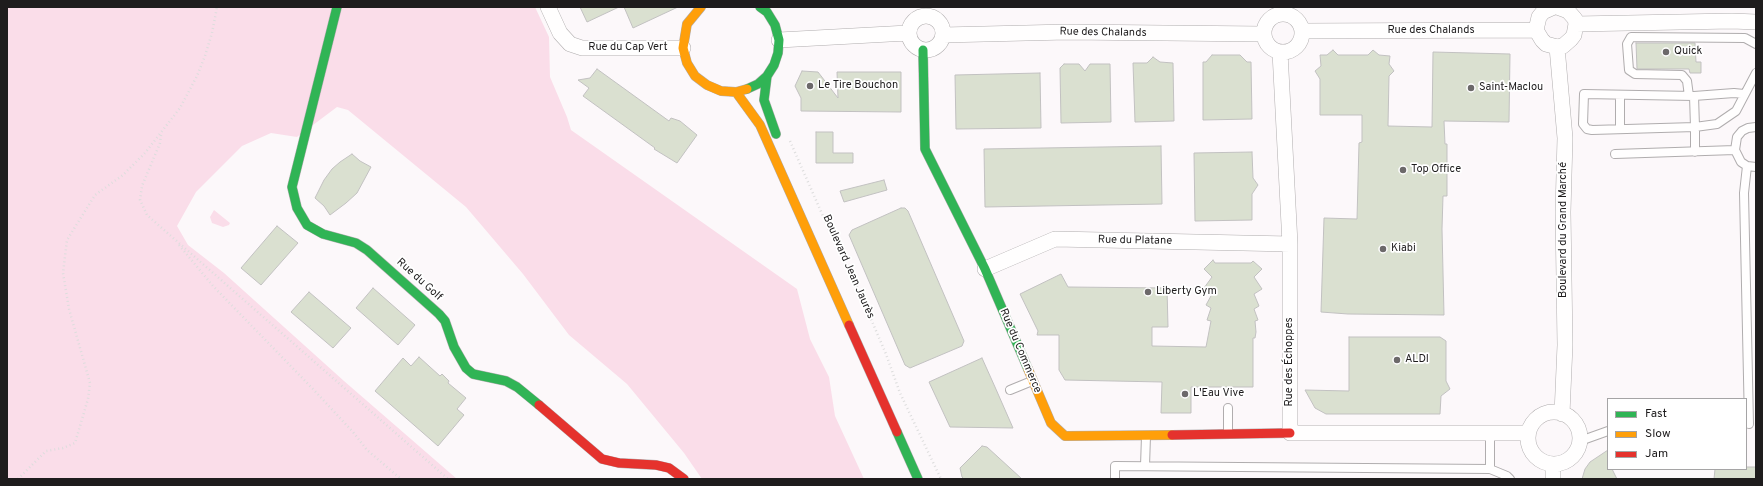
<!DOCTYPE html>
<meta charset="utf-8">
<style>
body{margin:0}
#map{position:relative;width:1763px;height:486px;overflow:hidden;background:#fcf8fa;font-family:Overpass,sans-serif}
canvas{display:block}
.frame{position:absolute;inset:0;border:8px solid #1e1c1d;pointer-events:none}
.legend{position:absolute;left:1607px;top:398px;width:140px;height:72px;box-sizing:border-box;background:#fff;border:1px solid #a5a4a5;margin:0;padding:5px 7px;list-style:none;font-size:12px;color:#1e1c1d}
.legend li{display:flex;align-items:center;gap:8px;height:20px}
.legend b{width:20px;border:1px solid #a5a4a5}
</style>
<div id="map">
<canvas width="1763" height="486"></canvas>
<div class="frame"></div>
<ul class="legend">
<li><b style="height:5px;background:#30b455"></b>Fast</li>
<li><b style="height:5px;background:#ff9f0a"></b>Slow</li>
<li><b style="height:5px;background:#e5322d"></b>Jam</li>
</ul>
</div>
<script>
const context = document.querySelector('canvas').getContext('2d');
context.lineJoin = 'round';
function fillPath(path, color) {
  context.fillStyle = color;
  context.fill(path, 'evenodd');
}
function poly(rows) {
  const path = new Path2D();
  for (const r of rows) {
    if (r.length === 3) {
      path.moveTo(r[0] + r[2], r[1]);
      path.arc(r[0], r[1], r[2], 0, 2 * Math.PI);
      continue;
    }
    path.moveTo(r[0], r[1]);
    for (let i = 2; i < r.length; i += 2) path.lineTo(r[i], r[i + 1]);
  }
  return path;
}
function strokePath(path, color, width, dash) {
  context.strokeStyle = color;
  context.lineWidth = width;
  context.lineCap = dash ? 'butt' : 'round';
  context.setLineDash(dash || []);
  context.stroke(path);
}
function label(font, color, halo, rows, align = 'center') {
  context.font = font + ' Overpass,sans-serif';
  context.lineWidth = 3.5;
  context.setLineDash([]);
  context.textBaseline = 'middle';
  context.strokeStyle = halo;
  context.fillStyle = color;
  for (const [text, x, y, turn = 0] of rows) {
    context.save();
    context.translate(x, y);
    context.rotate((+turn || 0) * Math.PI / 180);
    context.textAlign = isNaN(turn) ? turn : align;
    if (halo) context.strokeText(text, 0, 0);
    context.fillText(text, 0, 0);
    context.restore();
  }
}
const green = poly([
 [7,7,535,7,549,37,550,77,567,117,571,130,797,289,810,339,829,377,835,416,864,479,702,479,684,453,627,384,569,335,523,274,466,207,348,110,337,107,297,137,271,133,242,146,196,192,177,226,188,245,224,273,344,381,457,479,7,479],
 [214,210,230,223,229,225,223,227,212,223,210,217]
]);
const building = poly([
 [580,7,619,7,587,22,580,7],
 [624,7,678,7,633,28,624,7],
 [1636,43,1695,43,1696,62,1701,62,1701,73,1690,73,1689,69,1637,69,1636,43],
 [1333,50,1338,55,1368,55,1373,50,1379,55,1390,56,1389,64,1394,71,1389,76,1388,126,1432,127,1433,52,1510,54,1509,122,1444,121,1445,144,1447,144,1447,196,1443,196,1442,229,1444,315,1348,314,1321,312,1324,218,1357,219,1359,143,1362,142,1362,115,1320,115,1320,79,1315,71,1321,66,1320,55,1327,55,1333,50],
 [1212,55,1240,55,1247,62,1251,62,1252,119,1203,120,1203,62,1206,62,1212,55],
 [1153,57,1160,62,1173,63,1174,121,1135,122,1133,63,1147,63,1153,57],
 [1064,64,1079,64,1085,71,1090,64,1110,64,1111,122,1061,123,1060,68,1064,64],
 [597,69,669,121,671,118,680,121,697,135,677,163,654,149,655,148,583,96,589,88,578,80,590,78,597,69],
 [802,71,818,72,838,98,837,72,901,72,901,112,801,111,801,98,795,86,802,71],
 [1040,73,1041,128,956,129,955,75,1040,73],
 [816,132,833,132,833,153,853,153,853,163,816,163,816,132],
 [1161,146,1162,204,985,207,984,149,1161,146],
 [1252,152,1253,178,1258,185,1252,194,1252,220,1195,221,1194,153,1252,152],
 [352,154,360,161,371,167,357,193,346,203,330,215,324,206,315,198,324,180,332,169,340,162,352,154],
 [884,180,887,190,844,202,840,191,884,180],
 [901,208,905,208,908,211,964,341,962,346,910,368,905,365,849,235,852,230,901,208],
 [277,226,298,243,261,285,241,268,277,226],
 [1213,260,1215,263,1251,263,1253,261,1262,269,1254,277,1262,289,1254,294,1259,306,1254,309,1258,320,1255,321,1256,332,1255,338,1253,338,1253,387,1191,387,1191,413,1161,413,1162,382,1065,380,1059,370,1059,335,1037,335,1038,331,1020,294,1061,274,1068,287,1167,288,1168,327,1152,327,1152,346,1206,347,1211,321,1207,320,1211,308,1206,305,1212,294,1204,288,1212,277,1204,269,1213,260],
 [373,288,415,325,398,345,356,308,373,288],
 [309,292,351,328,333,348,291,312,309,292],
 [1349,337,1440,337,1446,341,1446,381,1450,389,1441,396,1440,414,1326,414,1315,408,1305,390,1349,391,1349,337],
 [419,357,440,376,442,374,449,381,448,383,466,398,457,409,464,415,438,446,375,391,403,358,411,366,419,357],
 [982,358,995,387,1013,428,950,427,929,382,982,358],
 [982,446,987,447,1022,479,964,479,962,477,960,468,982,446],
 [1608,450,1608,469,1612,469,1617,479,1582,479,1585,469,1590,462,1608,450],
 [1746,467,1756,467,1756,479,1714,479,1715,469,1746,469,1746,467]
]);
const path = poly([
 [161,135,160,143,142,186,140,200,147,215,448,479],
 [790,141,837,248,849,268,886,354,900,393,941,479],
 [179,245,213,286,313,389,353,432,367,450,401,479],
 [18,479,46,451,63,448,75,443,88,399,90,383,69,309,63,273,67,240,95,195,123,175,145,153,180,108,197,76,205,56,212,33,217,7]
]);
const lane = poly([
 [1620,95,1620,129],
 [1689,96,1687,81,1682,75,1635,74,1629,70,1627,44,1631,37,1745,38,1756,44],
 [1694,96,1734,93,1744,94],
 [1756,127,1748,128,1742,131,1737,137,1735,150,1741,162,1747,166,1756,167],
 [1695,152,1695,127,1694,96,1584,94,1583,124,1587,129,1592,130,1695,127,1717,124,1736,111,1756,73],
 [1615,154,1735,150],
 [1747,166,1744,193,1749,424],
 [1010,390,1032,381],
 [1228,433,1228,408],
 [1490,433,1490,469,1507,476,1510,479],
 [1580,441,1608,431],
 [1145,466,1146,436],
 [1115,479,1115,466,1490,469]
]);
const street = poly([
 [548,7,560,33,570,44,582,48,683,48],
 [1554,7,1543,12,1539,17,1536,30,1542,40,1546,44,1557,47,1563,46,1571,39,1574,35,1576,24,1575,19,1568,11,1557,7],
 [1283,33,19],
 [926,33,17],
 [1576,24,1732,21,1756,22],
 [1302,31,1536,30],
 [943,35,1067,32,1263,34],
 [779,40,908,33],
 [1557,47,1565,138,1563,212,1565,345,1562,414],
 [1280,52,1290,244,1290,433,1528,433],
 [985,269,1055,239,1290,244],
 [1554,438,26],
 [1553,479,1553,464]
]);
const fast = poly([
 [337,7,292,187,297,208,307,225,323,234,356,243,367,250,439,314,445,321,454,347,466,368,473,374,506,381,517,387,539,405],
 [923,50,925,149,985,269,1028,369],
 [767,76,764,100,776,134],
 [747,89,758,84,767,76,774,65,778,53,779,40,775,25,767,12,760,7],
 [897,432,918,479]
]);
const slow = poly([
 [701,7,687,24,683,48,687,63,695,76,707,85,721,91,736,92,747,89],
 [736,92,760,125,849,325],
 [1028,369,1051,423,1065,436,1172,435]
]);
const jam = poly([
 [849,325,897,432],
 [539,405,602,459,619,463,656,465,669,468,684,479],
 [1172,435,1290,433]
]);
const markers = [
 [1666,52,4,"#6c696a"],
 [810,86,4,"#6c696a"],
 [1471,88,4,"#6c696a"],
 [1403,170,4,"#6c696a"],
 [1383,249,4,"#6c696a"],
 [1148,292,4,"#6c696a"],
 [1397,360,4,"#6c696a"],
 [1185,394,4,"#6c696a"]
];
const streetNames = [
 ["Rue des Chalands",1431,31],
 ["Rue des Chalands",1103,33,1],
 ["Rue du Cap Vert",628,48],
 ["Boulevard du Grand Marché",1564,230,-90],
 ["Rue du Platane",1135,241,1],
 ["Boulevard Jean Jaurès",848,267,66],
 ["Rue du Golf",419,280,42],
 ["Rue du Commerce",1020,351,67],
 ["Rue des Échoppes",1290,362,-90]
];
const poiNames = [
 ["Quick",1674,52],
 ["Le Tire Bouchon",818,86],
 ["Saint-Maclou",1479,88],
 ["Top Office",1411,170],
 ["Kiabi",1391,249],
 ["Liberty Gym",1156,292],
 ["ALDI",1405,360],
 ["L'Eau Vive",1193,394]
];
fillPath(green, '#fadde9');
fillPath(building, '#dae0d0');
strokePath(building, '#c2c1c1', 1);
strokePath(lane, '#b0adae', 10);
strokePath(street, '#b0adae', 16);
strokePath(fast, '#b0adae', 10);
strokePath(slow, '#b0adae', 10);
strokePath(jam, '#b0adae', 10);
strokePath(path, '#ddd', 2.5, [1, 3]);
strokePath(lane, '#fffefe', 8);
strokePath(street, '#fffefe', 15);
strokePath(fast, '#30b455', 9);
strokePath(slow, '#ff9f0a', 9);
strokePath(jam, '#e5322d', 9);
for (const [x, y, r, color] of markers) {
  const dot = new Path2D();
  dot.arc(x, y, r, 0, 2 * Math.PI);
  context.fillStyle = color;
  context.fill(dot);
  strokePath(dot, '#fff', 1.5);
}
label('11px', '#1e1c1d', '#fff', streetNames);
label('11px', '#1e1c1d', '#fff', poiNames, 'left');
</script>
